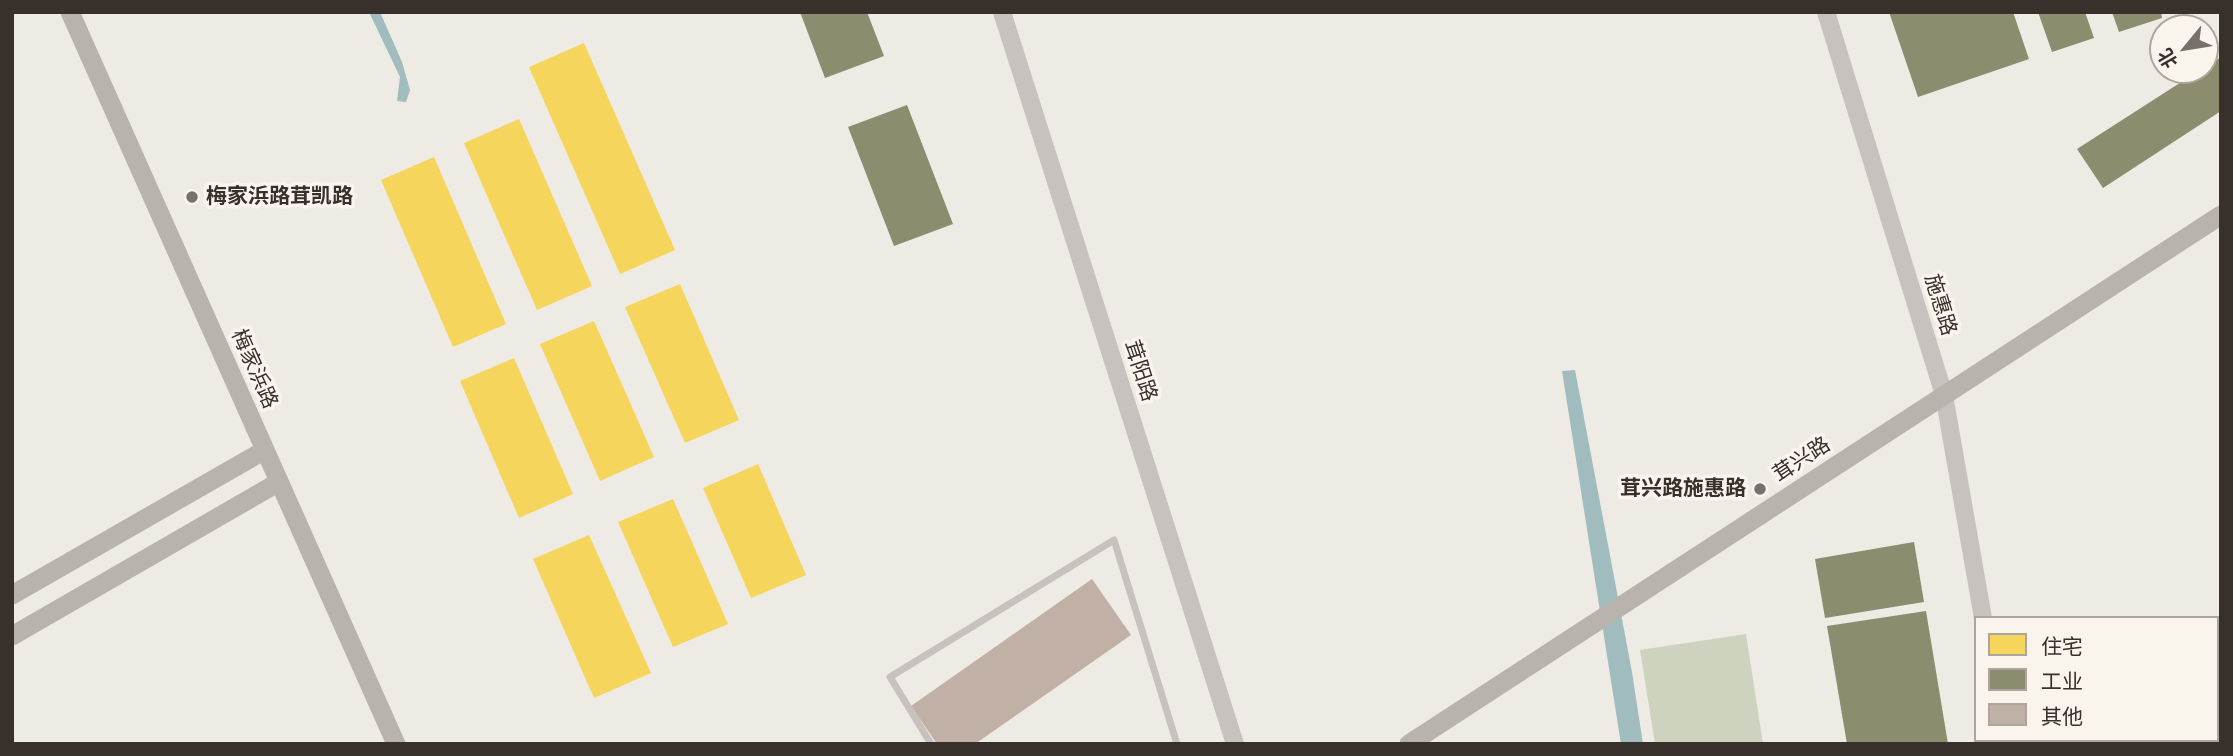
<!DOCTYPE html>
<meta charset="utf-8">
<style>
body{margin:0}
#map{position:relative;width:2233px;height:756px;overflow:hidden;background:#eeeae4;font-family:"PT Sans","Noto Sans SC",sans-serif}
canvas{display:block}
.frame{position:absolute;inset:0;border:14px solid #38302a;pointer-events:none}
.legend{position:absolute;left:1974px;top:616px;width:245px;height:126px;box-sizing:border-box;background:#f9f4ec;border:2px solid #aca69e;margin:0;padding:9px 12px;list-style:none;font-size:21px;color:#38302a}
.legend li{display:flex;align-items:center;gap:14px;height:35px}
.legend b{width:35px;border:2px solid #aca69e}
.north{position:absolute;left:2149px;top:14px;width:70px;height:70px;box-sizing:border-box;background:#f9f4ec;border:2px solid #aca69e;border-radius:50%;rotate:240deg;font-size:19px;font-weight:700;line-height:28px;text-align:center;color:#38302a}
.north::after{content:'';display:block;margin:auto;width:24px;height:32px;background:#78716b;clip-path:polygon(50% 0,100% 100%,50% 72%,0 100%)}
</style>
<div id="map">
<canvas width="2233" height="756"></canvas>
<div class="frame"></div>
<ul class="legend">
<li><b style="height:19px;background:#f6d55c"></b>住宅</li>
<li><b style="height:19px;background:#8c8c6e"></b>工业</li>
<li><b style="height:19px;background:#c0b0a6"></b>其他</li>
</ul>
<div class="north">北</div>
</div>
<script>
const context = document.querySelector('canvas').getContext('2d');
context.lineJoin = 'round';
function fillPath(path, color) {
  context.fillStyle = color;
  context.fill(path, 'evenodd');
}
function poly(rows) {
  const path = new Path2D();
  for (const r of rows) {
    path.moveTo(r[0], r[1]);
    for (let i = 2; i < r.length; i += 2) path.lineTo(r[i], r[i + 1]);
  }
  return path;
}
function strokePath(path, color, width, dash) {
  context.strokeStyle = color;
  context.lineWidth = width;
  context.lineCap = dash ? 'butt' : 'round';
  context.setLineDash(dash || []);
  context.stroke(path);
}
function label(font, color, halo, rows, align = 'center') {
  context.font = font + ' "PT Sans","Noto Sans SC",sans-serif';
  context.lineWidth = 7;
  context.setLineDash([]);
  context.textBaseline = 'middle';
  context.strokeStyle = halo;
  context.fillStyle = color;
  for (const [text, x, y, turn = 0] of rows) {
    context.save();
    context.translate(x, y);
    context.rotate((+turn || 0) * Math.PI / 180);
    context.textAlign = isNaN(turn) ? turn : align;
    if (halo) context.strokeText(text, 0, 0);
    context.fillText(text, 0, 0);
    context.restore();
  }
}
const green = poly([
 [1746,634,1763,744,1655,744,1640,650]
]);
const water = poly([
 [369,12,380,12,402,62,410,90,406,102,397,101,400,77],
 [1575,370,1632,672,1643,744,1621,744,1562,371]
]);
const homes = poly([
 [584,43,675,250,620,274,529,67],
 [519,119,592,286,537,310,464,143],
 [434,157,506,324,453,347,381,180],
 [680,284,739,420,685,443,625,307],
 [594,321,654,457,600,481,540,344],
 [514,358,573,494,519,518,460,381],
 [758,464,806,575,751,598,703,488],
 [673,499,728,624,673,647,618,522],
 [589,535,651,673,594,698,533,559]
]);
const industry = poly([
 [800,12,867,12,884,56,825,78],
 [1889,12,2013,12,2029,59,1918,97],
 [2038,12,2085,12,2094,38,2052,52],
 [2112,12,2161,12,2162,18,2119,32],
 [2221,57,2221,111,2103,188,2077,149,2200,70,2205,70,2205,67],
 [907,105,953,224,894,246,848,127],
 [1914,542,1924,602,1825,618,1815,559],
 [1926,611,1948,744,1847,744,1827,626]
]);
const building = poly([
 [1092,579,1131,635,975,744,937,744,911,706]
]);
const service = poly([
 [931,744,890,677,1114,540,1177,744]
]);
const tertiary = poly([
 [1002,12,1235,744],
 [1826,12,1944,395,1983,618],
 [2005,740,2005,744]
]);
const secondary = poly([
 [70,12,396,744],
 [12,595,265,450],
 [12,636,279,482],
 [1409,744,2221,215]
]);
const markers = [
 [192,197,7,"#78716b"],
 [1760,489,7,"#78716b"]
];
const poiNames = [
 ["梅家浜路茸凯路",206,197],
 ["茸兴路施惠路",1746,489,"right"]
];
const streetNames = [
 ["施惠路",1940,305,73],
 ["梅家浜路",254,369,66],
 ["茸阳路",1140,371,72],
 ["茸兴路",1802,460,-33]
];
fillPath(green, '#ced3bf');
fillPath(water, '#a1bcbe');
fillPath(homes, '#f6d55c');
fillPath(industry, '#8c8c6e');
fillPath(building, '#c0b0a6');
strokePath(service, '#c7c2bd', 7);
strokePath(tertiary, '#c7c2bd', 18);
strokePath(secondary, '#b8b3ad', 19);
for (const [x, y, r, color] of markers) {
  const dot = new Path2D();
  dot.arc(x, y, r, 0, 2 * Math.PI);
  context.fillStyle = color;
  context.fill(dot);
  strokePath(dot, '#f9f4ec', 2.5);
}
label('bold 21px', '#38302a', '#f9f4ec', poiNames, 'left');
label('21px', '#38302a', '#f9f4ec', streetNames);
</script>
